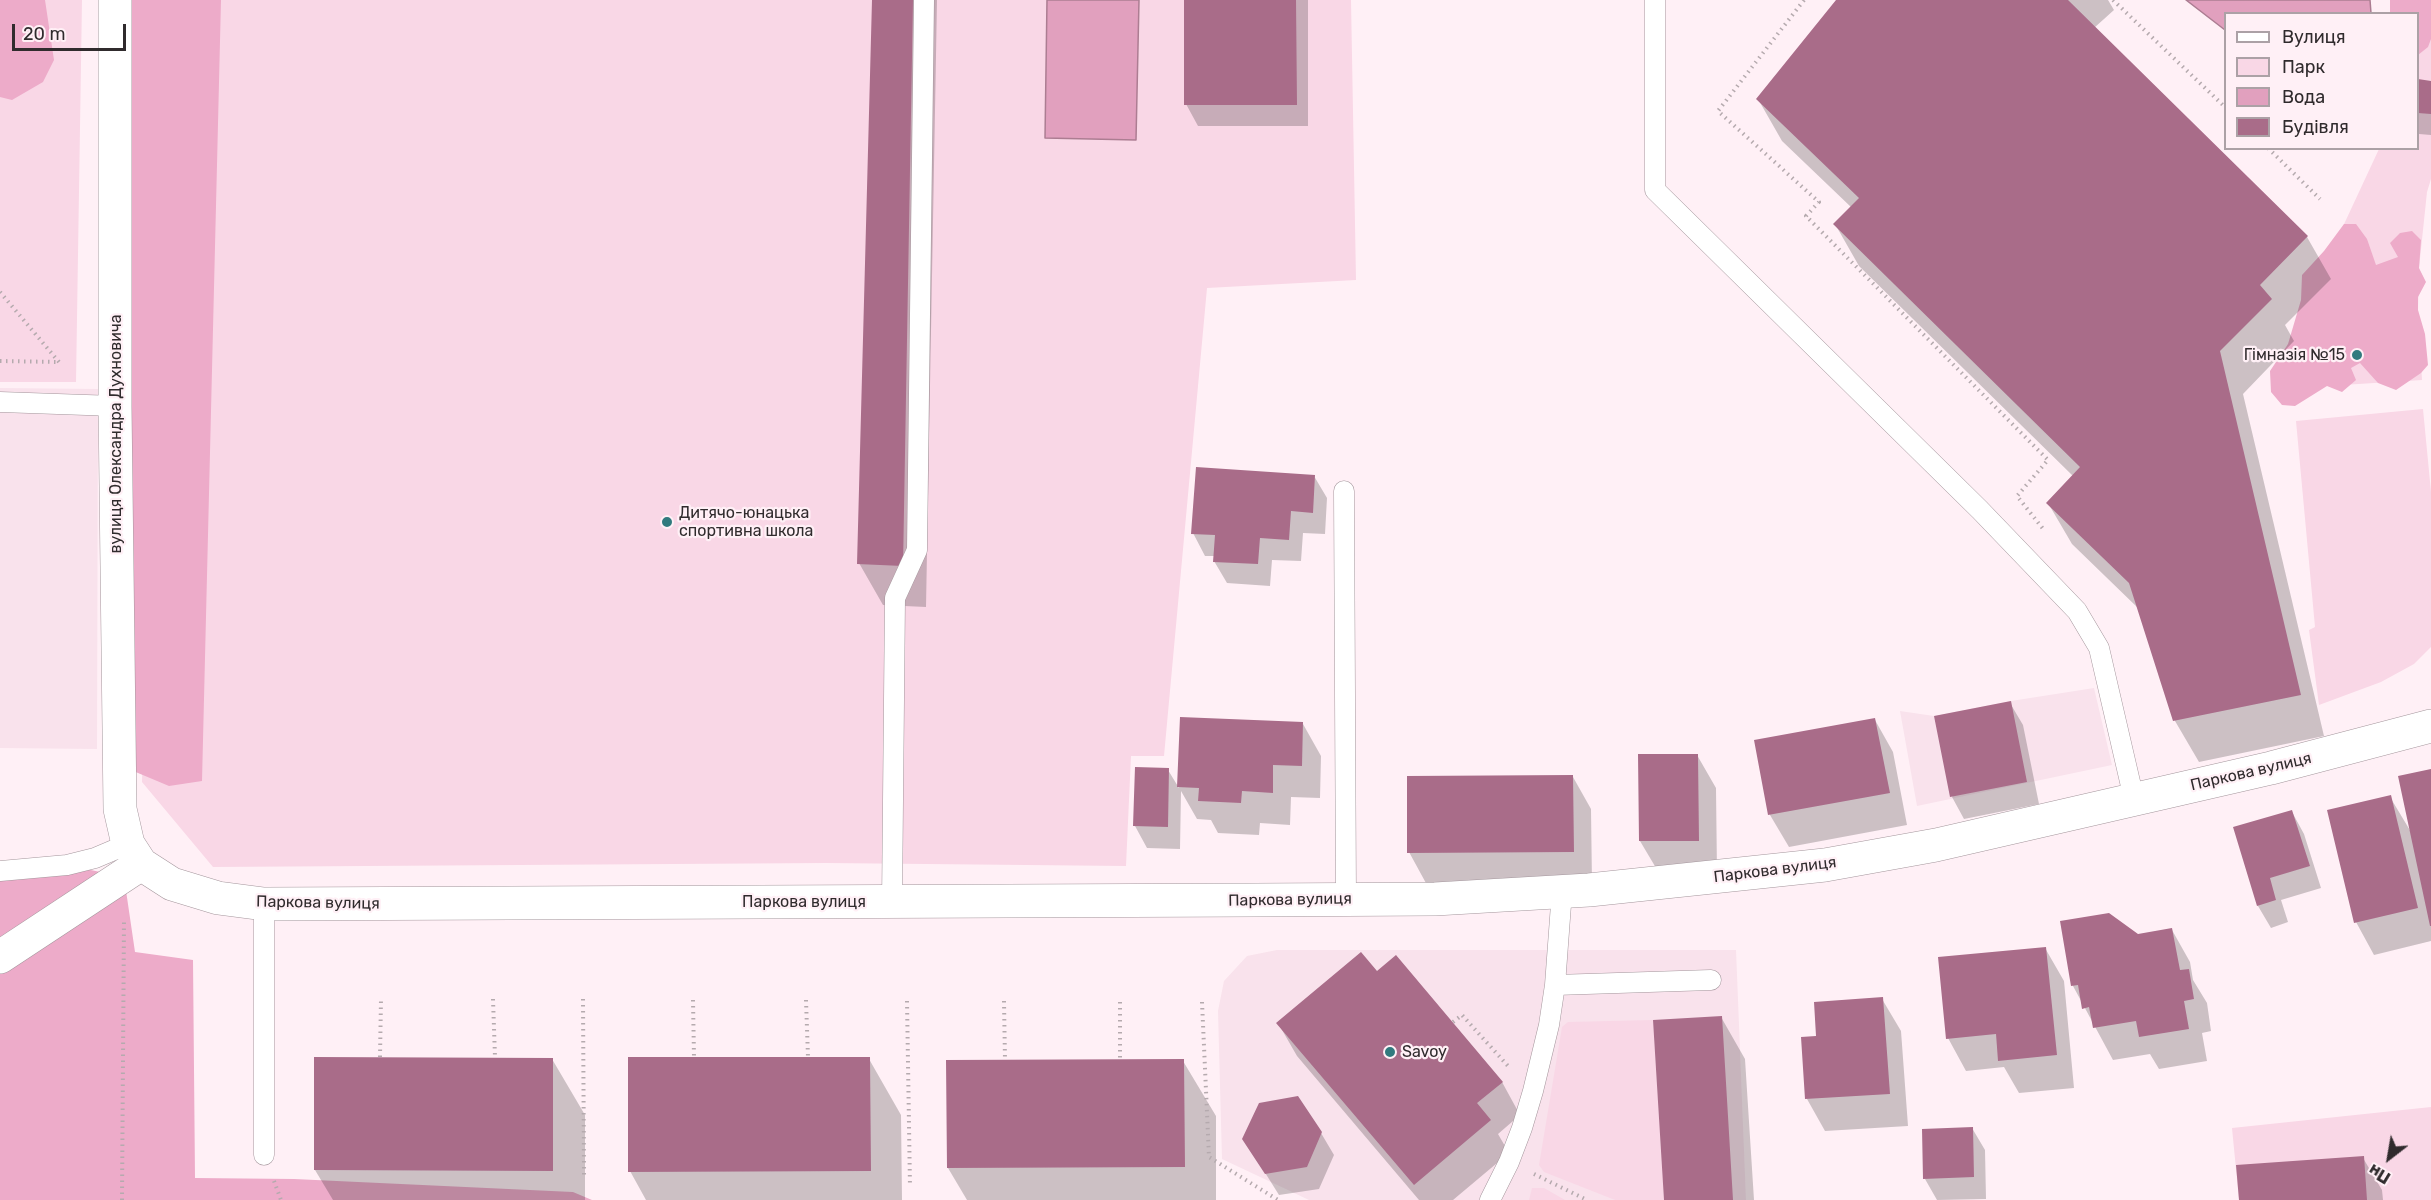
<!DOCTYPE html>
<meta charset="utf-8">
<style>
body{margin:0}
#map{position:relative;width:2431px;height:1200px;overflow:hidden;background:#fff0f6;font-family:Rubik,sans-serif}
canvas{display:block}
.legend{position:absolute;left:2224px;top:12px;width:195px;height:138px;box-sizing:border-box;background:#fff0f6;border:2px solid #aca1a6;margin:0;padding:8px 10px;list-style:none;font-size:18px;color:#302b2d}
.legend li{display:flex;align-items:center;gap:12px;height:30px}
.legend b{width:30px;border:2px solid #aca1a6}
.north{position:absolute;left:2359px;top:1128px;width:60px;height:60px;-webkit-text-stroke:4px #fff0f6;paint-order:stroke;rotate:211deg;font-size:16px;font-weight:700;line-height:24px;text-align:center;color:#302b2d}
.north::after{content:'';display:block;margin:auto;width:21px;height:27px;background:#302b2d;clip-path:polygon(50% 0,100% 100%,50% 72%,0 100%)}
.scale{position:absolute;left:12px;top:24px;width:114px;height:27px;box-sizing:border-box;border:3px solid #302b2d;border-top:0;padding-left:8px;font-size:18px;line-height:21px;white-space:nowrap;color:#302b2d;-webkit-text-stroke:4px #fff0f6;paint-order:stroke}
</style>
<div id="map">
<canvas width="2431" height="1200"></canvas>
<ul class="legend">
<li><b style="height:8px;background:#fff"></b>Вулиця</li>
<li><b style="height:16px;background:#f9d7e6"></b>Парк</li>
<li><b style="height:16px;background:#e1a0be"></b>Вода</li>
<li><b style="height:16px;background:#a96c89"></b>Будівля</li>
</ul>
<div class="north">Пн</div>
<div class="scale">20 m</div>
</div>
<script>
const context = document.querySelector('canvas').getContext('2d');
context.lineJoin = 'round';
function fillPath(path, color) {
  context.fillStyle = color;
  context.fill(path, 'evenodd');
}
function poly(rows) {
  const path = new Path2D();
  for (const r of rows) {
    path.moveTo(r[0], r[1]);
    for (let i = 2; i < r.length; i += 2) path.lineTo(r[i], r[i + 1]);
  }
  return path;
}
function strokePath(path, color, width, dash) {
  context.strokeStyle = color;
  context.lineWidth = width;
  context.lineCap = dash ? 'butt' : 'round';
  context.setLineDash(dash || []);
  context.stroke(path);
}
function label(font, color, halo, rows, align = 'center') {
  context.font = font + ' Rubik,sans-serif';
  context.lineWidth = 4.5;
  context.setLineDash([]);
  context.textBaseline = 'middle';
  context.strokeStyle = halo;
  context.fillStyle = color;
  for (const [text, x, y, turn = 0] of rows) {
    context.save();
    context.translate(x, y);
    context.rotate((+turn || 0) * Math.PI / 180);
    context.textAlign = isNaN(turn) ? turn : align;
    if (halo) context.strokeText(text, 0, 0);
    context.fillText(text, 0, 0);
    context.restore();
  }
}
const built = poly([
 [0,388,98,389,97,749,0,748],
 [2094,688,2112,765,1917,806,1900,711,1934,716,2011,701],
 [1277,950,1736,950,1746,1200,1309,1200,1222,1159,1218,1011,1224,981,1247,956]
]);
const green = poly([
 [0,0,82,0,76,382,0,382],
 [161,0,1351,0,1356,280,1207,288,1164,756,1131,756,1126,866,826,863,213,867,142,782],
 [2431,0,2431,179,2427,192,2419,268,2418,310,2422,380,2327,386,2278,366,2379,149,2418,148,2418,14],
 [2423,409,2431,492,2431,647,2414,664,2381,682,2319,705,2309,630,2315,627,2296,421],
 [1653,1020,1664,1200,1615,1200,1544,1172,1539,1165,1562,1027,1568,1022],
 [2431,1107,2431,1200,2239,1200,2232,1128],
 [1532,1188,1544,1188,1565,1200,1529,1200]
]);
const forest = poly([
 [0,0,45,0,54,60,43,82,12,100,0,97],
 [115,0,221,0,202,781,169,786,119,765],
 [2390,0,2431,0,2431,39,2428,47,2418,55,2418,14,2390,13],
 [2344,224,2356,224,2367,239,2376,265,2398,257,2390,243,2400,233,2412,231,2421,240,2419,268,2426,282,2418,297,2418,310,2425,334,2428,365,2421,373,2396,390,2378,383,2360,363,2351,368,2356,380,2342,392,2327,386,2295,406,2282,405,2271,392,2270,371,2288,344,2301,300,2302,275,2324,251],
 [67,865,124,877,135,952,193,960,195,1178,294,1179,573,1192,592,1200,0,1200,0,874]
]);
const water = poly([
 [1047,0,1139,0,1136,140,1045,138,1047,0],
 [2186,0,2370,0,2371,13,2226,14,2225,30,2186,0]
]);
const shadow = poly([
 [873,0,937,0,926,607,883,605,859,563],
 [1185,0,1308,0,1308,126,1198,126,1186,104],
 [1838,0,2108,0,2114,10,2094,28,2307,237,2331,279,2285,325,2294,341,2243,394,2324,736,2199,762,2175,721,2139,609,2072,544,2048,503,2073,476,1859,266,1835,224,1852,208,1782,141,1758,99],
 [2418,81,2431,82,2431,135,2419,134,2418,132],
 [1314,476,1327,498,1325,534,1303,533,1301,561,1272,560,1270,586,1227,583,1214,561,1215,556,1205,556,1193,533],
 [2010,703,2023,725,2039,804,1964,819,1952,797],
 [1182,719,1303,724,1321,756,1320,798,1291,797,1290,825,1260,823,1259,835,1218,833,1211,820,1197,819,1181,791,1180,849,1147,848,1135,826,1168,770,1179,788],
 [1875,720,1893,752,1907,825,1789,847,1770,815,1756,741],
 [1697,755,1716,788,1717,873,1659,873,1640,841],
 [2431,771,2431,941,2374,955,2356,922,2390,797,2411,832],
 [1573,777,1591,809,1592,884,1427,885,1409,852],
 [2292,812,2304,834,2321,888,2281,900,2288,922,2271,928,2258,906],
 [2062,922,2138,935,2172,930,2190,962,2193,980,2207,1003,2211,1031,2202,1033,2207,1061,2159,1069,2150,1054,2113,1060,2073,986],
 [2045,948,2064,981,2074,1088,2019,1093,2004,1067,1966,1071,1948,1038],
 [1377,973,1502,1082,1520,1115,1498,1134,1509,1153,1453,1200,1419,1200,1297,1056,1278,1023],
 [1882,999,1901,1031,1908,1126,1825,1131,1807,1099,1818,1038],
 [1721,1017,1745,1059,1754,1200,1666,1200],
 [552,1059,585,1115,585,1200,333,1200,315,1170],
 [869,1059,901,1115,902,1200,646,1200,630,1171],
 [1183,1061,1216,1116,1216,1200,967,1200,948,1168],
 [1972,1128,1985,1150,1986,1199,1937,1200,1925,1179],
 [1321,1133,1334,1155,1319,1189,1279,1195,1244,1139],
 [2363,1158,2382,1190,2383,1200,2240,1200]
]);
const building = poly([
 [872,0,913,0,903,566,857,564],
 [1184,0,1296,0,1297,105,1184,105],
 [1836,0,2068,0,2308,236,2260,285,2272,299,2220,351,2301,695,2173,721,2129,583,2046,503,2080,467,1833,224,1859,198,1756,99],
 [2418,79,2431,81,2431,114,2418,113],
 [1196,467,1315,475,1313,513,1291,511,1289,540,1260,538,1258,564,1213,562,1215,535,1191,534],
 [2011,701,2027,782,1950,797,1934,716],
 [1180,717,1303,722,1302,766,1273,765,1273,793,1242,791,1241,803,1198,801,1199,788,1177,787],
 [1875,718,1890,793,1768,815,1754,740],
 [1638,754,1698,754,1699,841,1639,841],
 [1135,767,1169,768,1168,827,1133,826],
 [2431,769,2431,926,2430,926,2398,776],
 [1573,775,1574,852,1407,853,1407,776],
 [2391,795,2418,908,2354,923,2327,810],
 [2292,810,2310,866,2270,878,2276,900,2257,906,2233,827],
 [2109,913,2138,934,2172,928,2180,970,2189,969,2194,999,2184,1001,2189,1029,2139,1037,2136,1021,2093,1028,2089,1007,2082,1009,2078,985,2071,986,2060,921],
 [2046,947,2057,1055,1998,1061,1996,1034,1946,1039,1938,957],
 [1361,952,1377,971,1396,955,1503,1082,1477,1103,1491,1120,1414,1185,1276,1023],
 [1883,997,1890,1094,1805,1099,1801,1037,1816,1036,1814,1002],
 [1722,1016,1733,1200,1664,1200,1653,1020],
 [314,1057,553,1058,553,1171,314,1170],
 [628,1057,870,1057,871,1171,628,1172],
 [1184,1059,1185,1167,947,1168,946,1060],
 [1298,1096,1322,1132,1307,1167,1265,1174,1242,1139,1259,1103],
 [1973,1127,1974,1177,1923,1179,1922,1129],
 [2364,1156,2367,1200,2239,1200,2236,1165]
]);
const path = poly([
 [1804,0,1718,111,1819,202,1806,216,2048,460,2017,496,2044,530],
 [2113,0,2226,108],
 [2268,148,2320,199],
 [0,292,59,362],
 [0,361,59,362],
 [493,999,495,1057],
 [583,999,584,1176],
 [693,1000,694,1057],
 [806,1000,808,1057],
 [907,1001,910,1187],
 [1004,1001,1005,1060],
 [1120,1002,1120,1059],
 [1202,1002,1209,1157,1278,1200],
 [1453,1022,1462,1015,1508,1066],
 [380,1057,381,999],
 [1534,1174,1587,1200],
 [274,1181,281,1200],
 [122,1200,124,919]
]);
const service = poly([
 [1655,0,1655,190,1980,510,2077,611,2099,648,2134,799],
 [0,402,115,406],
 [1344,491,1346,899],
 [0,871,67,865,95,858,128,844],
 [892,902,895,598,917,550,924,0],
 [264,904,264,1155],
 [1555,985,1711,980],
 [1490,1200,1509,1162,1522,1128,1533,1091,1549,1025,1555,985,1562,891]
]);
const minor = poly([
 [115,0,115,406,120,809,128,844,141,864,172,884,218,898,264,904,1254,900,1435,899,1589,890,1825,865,1936,845,2271,768,2431,726],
 [0,957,141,864]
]);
const markers = [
 [2357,355,6,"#317a7e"],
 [667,522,6,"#317a7e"],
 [1390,1052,6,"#317a7e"]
];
const poiNames = [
 ["Гімназія №15",2345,355,"right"],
 ["Дитячо-юнацька",679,513],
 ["спортивна школа",679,531],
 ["Savoy",1402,1052]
];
const streetNames = [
 ["вулиця Олександра Духновича",116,434,-90],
 ["Паркова вулиця",2251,772,-13],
 ["Паркова вулиця",1775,870,-7],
 ["Паркова вулиця",1290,900,-1],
 ["Паркова вулиця",804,902],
 ["Паркова вулиця",318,903,1]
];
fillPath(built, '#f9e2ec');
fillPath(green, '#f9d7e6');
fillPath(forest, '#edabc9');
fillPath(water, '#e1a0be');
strokePath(water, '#ac7d92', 1.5);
fillPath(shadow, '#0003');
fillPath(building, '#a96c89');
strokePath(service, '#a4969c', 21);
strokePath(minor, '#a4969c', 34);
strokePath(path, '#b5aaae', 4, [1.5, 4.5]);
strokePath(service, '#fff', 20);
strokePath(minor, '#fff', 33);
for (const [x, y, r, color] of markers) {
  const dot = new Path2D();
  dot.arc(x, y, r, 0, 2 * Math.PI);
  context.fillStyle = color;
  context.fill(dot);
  strokePath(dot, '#fff0f6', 2);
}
label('16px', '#302b2d', '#fff0f6', poiNames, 'left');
label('16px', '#302b2d', '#fff0f6', streetNames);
</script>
